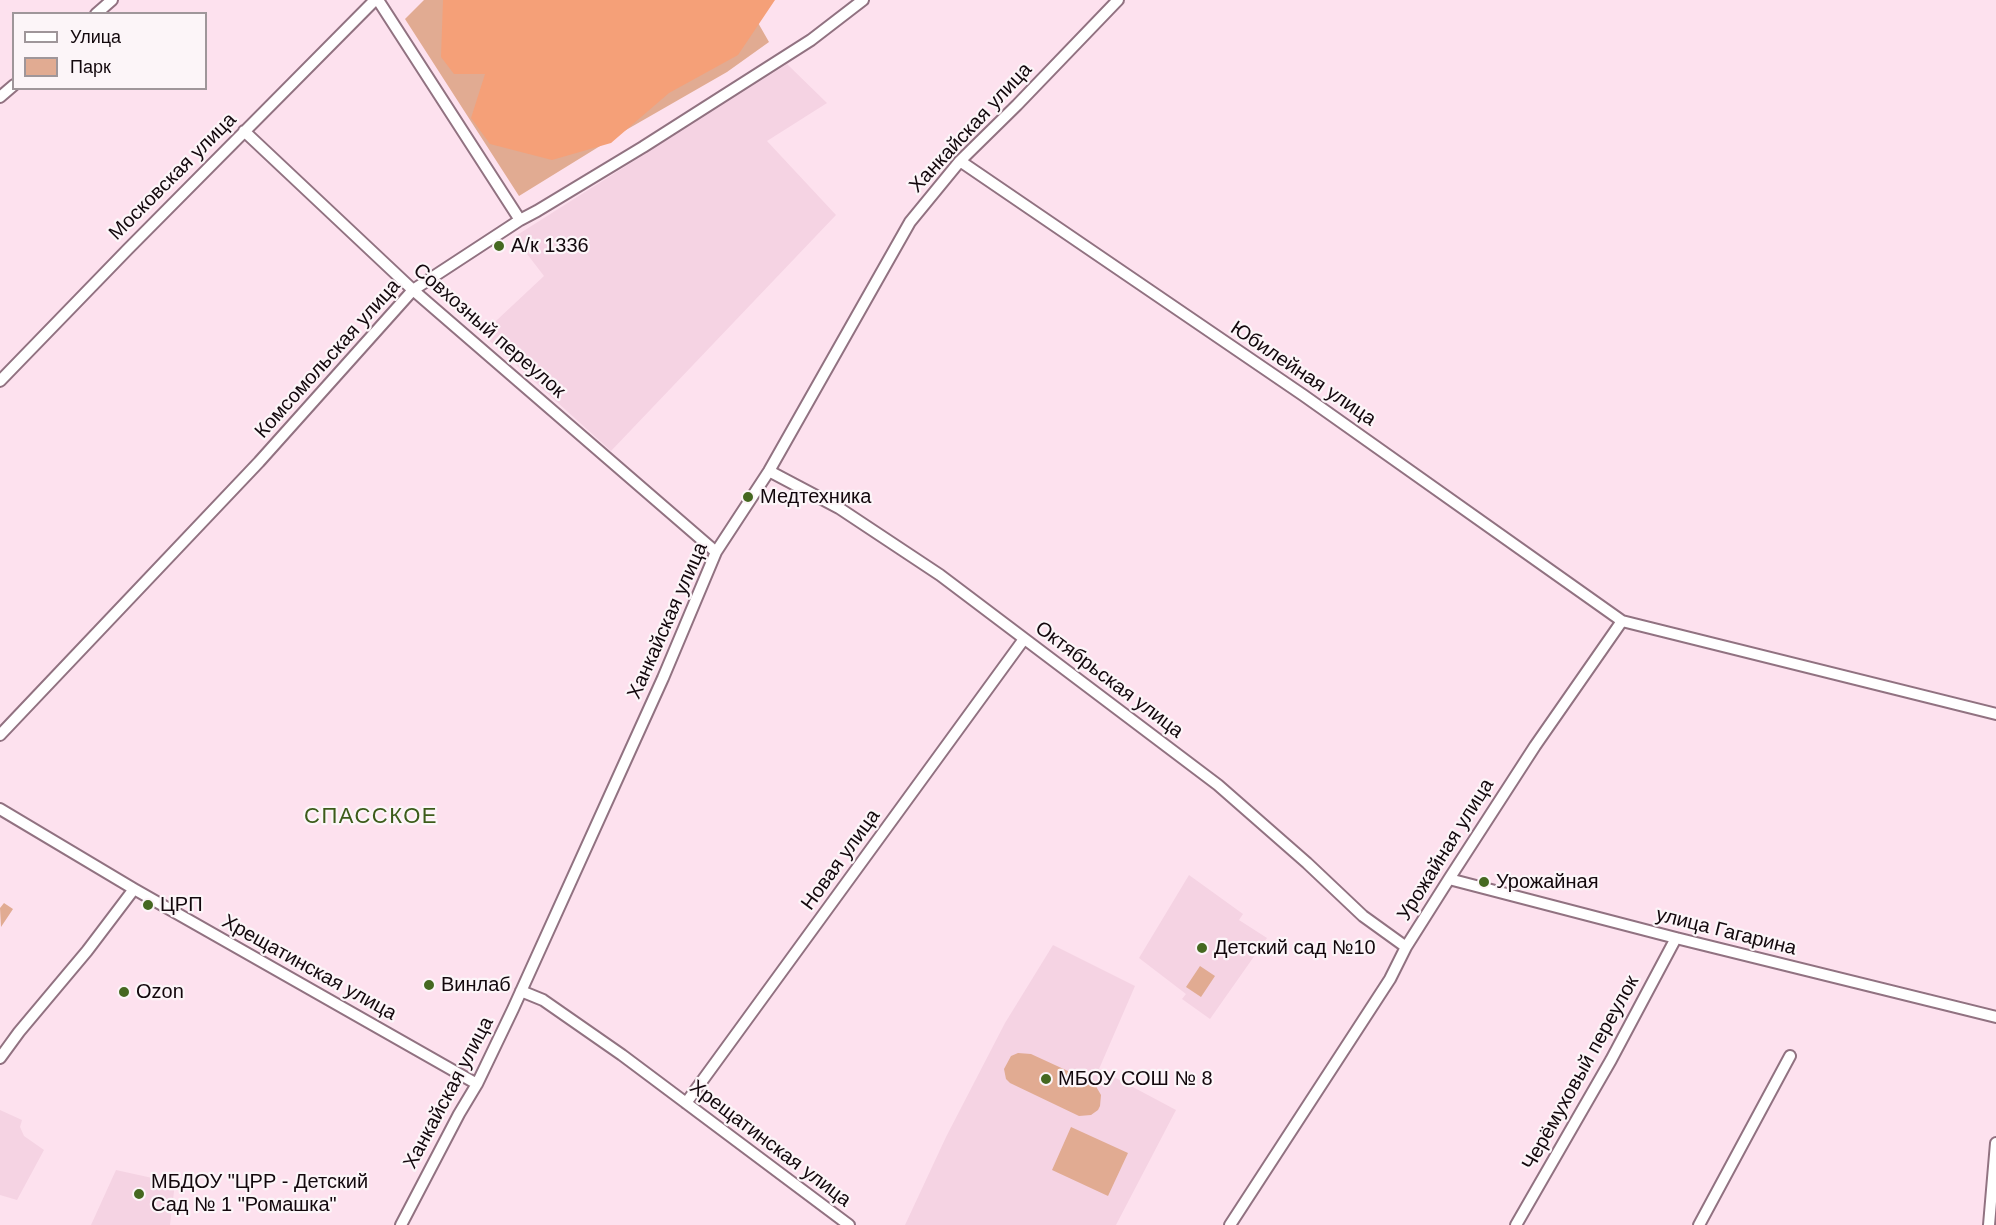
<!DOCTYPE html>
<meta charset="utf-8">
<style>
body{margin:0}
#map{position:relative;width:1996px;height:1225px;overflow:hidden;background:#fde1ee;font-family:Arial,sans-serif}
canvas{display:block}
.legend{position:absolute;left:12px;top:12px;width:195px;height:78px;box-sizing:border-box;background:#fcf5f8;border:2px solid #9f969a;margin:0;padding:8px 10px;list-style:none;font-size:18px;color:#13080d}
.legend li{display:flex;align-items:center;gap:12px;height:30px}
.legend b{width:30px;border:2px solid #9f969a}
</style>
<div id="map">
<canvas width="1996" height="1225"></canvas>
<ul class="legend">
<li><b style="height:8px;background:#fff"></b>Улица</li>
<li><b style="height:16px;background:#e1ab92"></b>Парк</li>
</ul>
</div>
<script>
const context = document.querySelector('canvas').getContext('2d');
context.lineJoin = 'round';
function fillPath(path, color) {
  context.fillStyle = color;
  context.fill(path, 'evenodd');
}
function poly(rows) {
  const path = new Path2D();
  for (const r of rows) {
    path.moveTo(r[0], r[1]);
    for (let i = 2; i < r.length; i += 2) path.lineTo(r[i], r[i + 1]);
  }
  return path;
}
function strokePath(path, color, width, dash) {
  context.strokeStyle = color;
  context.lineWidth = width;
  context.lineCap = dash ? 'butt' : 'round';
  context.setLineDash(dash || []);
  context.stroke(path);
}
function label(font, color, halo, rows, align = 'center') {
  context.font = font + ' Arial,sans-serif';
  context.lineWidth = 4.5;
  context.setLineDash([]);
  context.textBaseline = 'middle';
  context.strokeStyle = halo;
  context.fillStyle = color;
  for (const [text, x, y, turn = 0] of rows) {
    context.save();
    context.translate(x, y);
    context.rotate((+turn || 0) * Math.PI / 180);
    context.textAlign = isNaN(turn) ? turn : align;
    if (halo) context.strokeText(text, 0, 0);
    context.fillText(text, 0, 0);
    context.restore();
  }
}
const built = poly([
 [787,64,827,103,767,141,836,215,611,451,482,334,544,276,514,237],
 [1189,875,1243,914,1239,920,1267,938,1210,1019,1182,999,1186,994,1139,958],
 [1053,945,1135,986,1099,1069,1176,1110,1116,1225,905,1225,946,1137,1005,1023],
 [0,1110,22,1120,20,1127,24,1136,44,1150,17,1200,0,1195],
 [116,1170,175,1183,170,1225,91,1225]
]);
const green = poly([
 [424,0,745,0,769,42,727,72,626,130,519,196,405,19],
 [4,903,13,909,1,927,0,908],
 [1200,966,1215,976,1201,997,1186,987],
 [1018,1053,1031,1054,1094,1083,1101,1095,1100,1106,1098,1110,1091,1115,1079,1116,1010,1083,1006,1079,1004,1069,1011,1056],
 [1071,1127,1128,1153,1108,1196,1052,1170]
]);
const forest = poly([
 [443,0,775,0,738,55,669,93,611,143,552,160,490,144,471,118,485,74,454,74,441,57]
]);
const minor = poly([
 [378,0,520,220],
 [96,14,112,0],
 [0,97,14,85],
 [244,131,413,290,716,552],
 [960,161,1303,395,1622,621,1996,714],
 [0,381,128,249,375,0],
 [769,471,839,508,940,575,1218,785,1307,863,1363,916,1406,947],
 [0,735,259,462,413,290,520,220,537,211,643,147,811,40,863,0],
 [0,809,134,889,477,1084],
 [1449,879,1676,938,1996,1017],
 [521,991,543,1000,622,1055,849,1225],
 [0,1058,19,1032,87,951,134,889],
 [686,1103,1024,639],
 [401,1225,459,1114,477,1084,513,1009,663,678,716,552,769,471,910,222,960,161,1017,105,1118,0],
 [1230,1225,1390,979,1406,947,1449,879,1535,746,1622,621],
 [1516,1225,1611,1060,1676,938],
 [1699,1225,1790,1056],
 [1989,1225,1996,1143]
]);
const markers = [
 [499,246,6,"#456820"],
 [748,497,6,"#456820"],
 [1484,882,6,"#456820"],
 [148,905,6,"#456820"],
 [1202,948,6,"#456820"],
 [429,985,6,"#456820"],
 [124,992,6,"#456820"],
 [1046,1079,6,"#456820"],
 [139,1194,6,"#456820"]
];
const streetNames = [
 ["Ханкайская улица",971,128,-47],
 ["Московская улица",173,177,-45],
 ["Совхозный переулок",489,331,41],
 ["Комсомольская улица",328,359,-48],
 ["Юбилейная улица",1303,374,34],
 ["Ханкайская улица",668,621,-66],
 ["Октябрьская улица",1109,680,37],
 ["Урожайная улица",1446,850,-58],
 ["Новая улица",841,860,-54],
 ["улица Гагарина",1726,932,14],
 ["Хрещатинская улица",309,968,29],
 ["Черёмуховый переулок",1581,1073,-61],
 ["Ханкайская улица",449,1093,-62],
 ["Хрещатинская улица",770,1144,37]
];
const poiNames = [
 ["А/к 1336",511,246],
 ["Медтехника",760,497],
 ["Урожайная",1496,882],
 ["ЦРП",160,905],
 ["Детский сад №10",1214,948],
 ["Винлаб",441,985],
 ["Ozon",136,992],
 ["МБОУ СОШ № 8",1058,1079],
 ["МБДОУ \"ЦРР - Детский",151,1182],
 ["Сад № 1 \"Ромашка\"",151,1205]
];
const quarterNames = [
 ["СПАССКОЕ",371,817]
];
fillPath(built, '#f5d3e3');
fillPath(green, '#e1ab92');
fillPath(forest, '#f5a078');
strokePath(minor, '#917281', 14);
strokePath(minor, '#fff', 10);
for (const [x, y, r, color] of markers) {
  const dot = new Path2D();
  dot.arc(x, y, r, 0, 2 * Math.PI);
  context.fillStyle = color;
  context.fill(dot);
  strokePath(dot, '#fcf5f8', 2);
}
label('20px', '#13080d', '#fcf5f8', streetNames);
label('20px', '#13080d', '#fcf5f8', poiNames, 'left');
context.letterSpacing = '1.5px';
label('22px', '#3c5c1a', '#fcf5f8', quarterNames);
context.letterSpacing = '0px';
</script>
